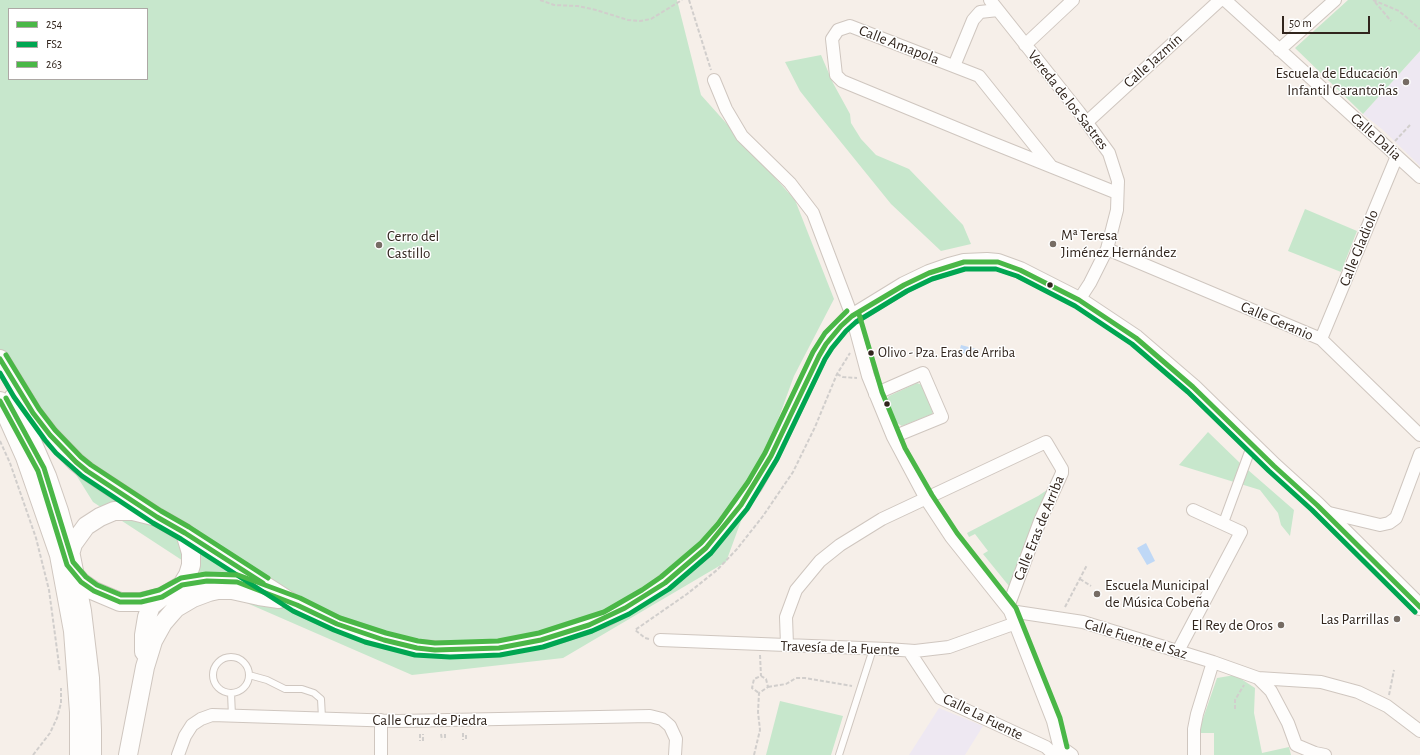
<!DOCTYPE html>
<meta charset="utf-8">
<style>
body{margin:0}
#map{position:relative;width:1420px;height:755px;overflow:hidden;background:#f6efe9;font-family:"Alegreya Sans",sans-serif}
canvas{display:block}
.legend{position:absolute;left:8px;top:8px;width:140px;height:72px;box-sizing:border-box;background:#fff;border:1px solid #ada8a5;margin:0;padding:5px 7px;list-style:none;font-size:12px;color:#31251d}
.legend li{display:flex;align-items:center;gap:8px;height:20px}
.legend b{width:20px;border:1px solid #ada8a5}
.scale{position:absolute;left:1282px;top:16px;width:88px;height:18px;box-sizing:border-box;border:2px solid #31251d;border-top:0;padding-left:5px;font-size:12px;line-height:14px;white-space:nowrap;color:#31251d;-webkit-text-stroke:3px #fff;paint-order:stroke}
</style>
<div id="map">
<canvas width="1420" height="755"></canvas>
<ul class="legend">
<li><b style="height:5px;background:#4ab747"></b>254</li>
<li><b style="height:5px;background:#00a651"></b>FS2</li>
<li><b style="height:5px;background:#4ab747"></b>263</li>
</ul>
<div class="scale">50 m</div>
</div>
<script>
const context = document.querySelector('canvas').getContext('2d');
context.lineJoin = 'round';
function fillPath(path, color) {
  context.fillStyle = color;
  context.fill(path, 'evenodd');
}
function poly(rows) {
  const path = new Path2D();
  for (const r of rows) {
    if (r.length === 3) {
      path.moveTo(r[0] + r[2], r[1]);
      path.arc(r[0], r[1], r[2], 0, 2 * Math.PI);
      continue;
    }
    path.moveTo(r[0], r[1]);
    for (let i = 2; i < r.length; i += 2) path.lineTo(r[i], r[i + 1]);
  }
  return path;
}
function strokePath(path, color, width, dash) {
  context.strokeStyle = color;
  context.lineWidth = width;
  context.lineCap = dash ? 'butt' : 'round';
  context.setLineDash(dash || []);
  context.stroke(path);
}
function label(font, color, halo, rows, align = 'center') {
  context.font = font + ' "Alegreya Sans",sans-serif';
  context.lineWidth = 3;
  context.setLineDash([]);
  context.textBaseline = 'middle';
  context.strokeStyle = halo;
  context.fillStyle = color;
  for (const [text, x, y, turn = 0] of rows) {
    context.save();
    context.translate(x, y);
    context.rotate((+turn || 0) * Math.PI / 180);
    context.textAlign = isNaN(turn) ? turn : align;
    if (halo) context.strokeText(text, 0, 0);
    context.fillText(text, 0, 0);
    context.restore();
  }
}
const education = poly([
 [1420,51,1420,166,1383,130,1363,114],
 [939,708,983,726,965,755,909,755]
]);
const green = poly([
 [0,0,677,0,701,95,795,200,834,299,794,376,726,562,563,658,412,675,249,604,93,502,0,353],
 [9,9,147,9,147,79,9,79],
 [1348,0,1420,0,1420,51,1363,114,1295,48],
 [821,55,833,83,850,114,851,123,861,139,876,155,909,169,963,225,971,244,941,251,891,204,819,115,800,91,785,62],
 [1305,209,1357,231,1341,272,1288,251],
 [917,383,922,385,933,412,932,414,902,426,897,423,887,404,887,399,889,396],
 [1208,432,1240,463,1294,510,1290,536,1281,525,1278,513,1260,490,1179,465],
 [1047,490,1048,491,1009,586,983,554,988,551,975,534,969,537,967,533,1038,496],
 [1235,675,1255,688,1254,713,1262,753,1289,747,1291,755,1214,755,1214,733,1198,733,1217,678],
 [780,701,843,716,831,755,766,755]
]);
const water = poly([
 [961,345,980,350,978,358,959,352],
 [1146,543,1155,561,1147,565,1137,548]
]);
const path = poly([
 [540,0,554,5,578,6,596,10,628,20,640,21,651,19,682,0],
 [689,0,711,70],
 [1373,0,1399,11,1420,29],
 [1375,2,1391,21],
 [1395,141,1410,125],
 [837,374,843,377,857,378],
 [0,441,10,463,36,538,49,590,60,672],
 [1080,579,1091,586],
 [1065,607,1087,565],
 [649,639,645,638,635,630,687,594,717,570,737,549,763,516,793,472,815,427,837,374,850,353],
 [760,655,761,676],
 [768,687,786,684,796,678,805,678,852,686],
 [1389,695,1394,670],
 [1235,709,1235,700,1244,685],
 [463,733,463,740],
 [420,734,420,741],
 [441,734,442,740],
 [445,734,445,740],
 [466,739,466,733],
 [423,741,423,734],
 [33,755,50,733,57,718,61,703,61,688],
 [754,755,760,730,758,712,759,693,768,687,766,679,761,676,754,679,752,688,759,693]
]);
const service = poly([
 [231,675,18],
 [249,675,267,680,285,689,302,689,314,693,321,699,322,718],
 [231,693,232,716],
 [839,755,873,649]
]);
const pedestrian = poly([
 [1223,524,1252,445]
]);
const minor = poly([
 [990,0,1079,112,1109,153,1118,181,1117,210,1107,249,1090,283,1079,300],
 [1225,0,1420,177],
 [1025,45,1073,0],
 [1279,50,1335,0],
 [954,66,973,20,980,12,998,10],
 [714,80,726,109,742,136,790,183,813,213,852,316,868,376,893,437,926,499,951,537,1010,611,1053,721,1060,749],
 [1087,122,1220,0],
 [1051,166,979,76,850,26,838,30,832,39,836,75,842,81,985,140,1117,193],
 [1107,249,1321,339,1420,435],
 [1321,339,1397,156],
 [875,394,923,373,942,417,893,437],
 [1325,512,1380,525,1389,523,1396,518,1398,513,1420,454],
 [1010,611,1083,622,1213,662,1258,678,1321,682,1358,692,1387,706,1420,731],
 [660,640,887,649,915,651,949,647,1016,623],
 [787,645,786,617,796,590,820,561,840,545,882,519,1046,442,1062,469,1062,473,1040,521,1008,607],
 [909,651,940,698,1046,747,1052,753],
 [1178,651,1241,532,1193,510],
 [1258,678,1271,691,1288,723,1296,745,1315,753,1325,755],
 [1054,752,1060,749,1065,750,1072,755],
 [178,755,185,736,192,725,201,719,212,715,398,721,650,716,662,719,670,726,676,739,675,755],
 [381,755,381,720],
 [1194,755,1194,729,1197,714,1213,662]
]);
const tertiary = poly([
 [185,533,297,605,337,624,384,640,417,648,450,650,499,648,541,640,565,633,607,618,646,596,685,567,706,548,723,528,754,486,771,456,819,356,831,337,847,320,904,285,929,273,949,266,964,262,987,261,998,262,1020,270,1079,300,1136,338,1193,387,1274,466,1317,505,1420,607],
 [182,585,207,581,226,581,237,582,249,586]
]);
const secondary = poly([
 [0,359,33,413,50,435,76,462,87,471,157,517,185,533,191,553,191,565,188,575,182,585,162,597,141,602,120,602,94,591,81,582,67,565,73,544,86,526,100,517,114,511,133,511,157,517],
 [13,398,47,476,59,511,70,551,82,611,90,678,92,730,92,755],
 [0,401,25,457,59,555,73,631,79,712,79,755],
 [144,652,144,635,147,617,151,606,162,597],
 [128,755,145,667,153,641,163,623,169,616,176,608,193,598,209,592,218,590,232,590,259,596,279,599]
]);
const bus1 = poly([
 [0,359,33,413,50,435,76,462,87,471,157,517,185,533,263,583],
 [0,401,38,471,67,565,81,582,94,591,120,602,141,602,162,597,182,585,207,581,237,582,297,605,337,624,384,640,417,648,435,650,499,648,541,640,589,625,625,608,665,583,706,548,741,505,771,456,819,356,826,344,841,326,852,316,904,285,929,273,964,262,998,262,1020,270,1079,300,1136,338,1193,387,1274,466,1317,505,1420,607]
]);
const bus2 = poly([
 [0,373,14,397,45,440,56,453,82,476,153,523,181,539,293,611,334,630,365,642,415,655,450,657,500,655,543,647,592,631,629,614,669,589,711,553,747,509,777,459,825,359,832,348,846,331,856,322,907,291,932,279,965,269,996,269,1017,276,1075,306,1132,344,1188,392,1269,471,1312,510,1415,612]
]);
const bus3 = poly([
 [859,314,882,392,905,448,932,495,957,533,1016,608,1060,718,1067,747],
 [6,355,39,409,55,430,81,457,91,465,161,511,189,527,268,578],
 [6,398,44,468,73,562,86,577,97,585,121,595,140,595,159,590,181,578,206,574,238,575,300,598,340,618,386,633,418,641,435,643,498,641,539,633,604,612,642,590,661,577,701,543,718,524,748,482,765,453,813,352,825,333,847,311]
]);
const markers = [
 [1406,82,4,"#766c64"],
 [1053,244,4,"#766c64"],
 [379,245,4,"#766c64"],
 [1050,285,3.5,"#31251d"],
 [871,353,3.5,"#31251d"],
 [887,404,3.5,"#31251d"],
 [1097,594,4,"#766c64"],
 [1397,619,4,"#766c64"],
 [1281,625,4,"#766c64"]
];
const busNames = [
 ["Olivo - Pza. Eras de Arriba",878,353]
];
const streetNames = [
 ["Calle Amapola",899,45,21],
 ["Calle Jazmín",1153,61,-42],
 ["Vereda de los Sastres",1068,100,52],
 ["Calle Dalia",1376,137,42],
 ["Calle Gladiolo",1359,248,-68],
 ["Calle Geranio",1277,321,23],
 ["Calle Eras de Arriba",1039,528,-68],
 ["Calle Fuente el Saz",1136,639,17],
 ["Travesía de la Fuente",840,648,2],
 ["Calle La Fuente",983,717,26],
 ["Calle Cruz de Piedra",430,720]
];
const poiNames = [
 ["Escuela de Educación",1398,73],
 ["Infantil Carantoñas",1398,90],
 ["Mª Teresa",1061,235,"left"],
 ["Jiménez Hernández",1061,252,"left"],
 ["Cerro del",387,236,"left"],
 ["Castillo",387,253,"left"],
 ["Escuela Municipal",1105,585,"left"],
 ["de Música Cobeña",1105,602,"left"],
 ["Las Parrillas",1389,619],
 ["El Rey de Oros",1273,625]
];
fillPath(education, '#eee8f2');
fillPath(green, '#c7e7cc');
fillPath(water, '#bfd8f6');
strokePath(service, '#cfc6bf', 8);
strokePath(pedestrian, '#cfc6bf', 11);
strokePath(minor, '#cfc6bf', 14);
strokePath(tertiary, '#cfc6bf', 18);
strokePath(secondary, '#cfc6bf', 20);
strokePath(path, '#d1cecc', 2, [4, 2]);
strokePath(service, '#fefdfc', 6);
strokePath(pedestrian, '#fefdfc', 9);
strokePath(minor, '#fefdfc', 12);
strokePath(tertiary, '#fefdfc', 16);
strokePath(secondary, '#fefdfc', 18);
strokePath(bus1, '#4ab747', 5);
strokePath(bus2, '#00a651', 5);
strokePath(bus3, '#4ab747', 5);
for (const [x, y, r, color] of markers) {
  const dot = new Path2D();
  dot.arc(x, y, r, 0, 2 * Math.PI);
  context.fillStyle = color;
  context.fill(dot);
  strokePath(dot, '#fff', 1.5);
}
label('14px', '#31251d', '#fff', busNames, 'left');
label('15px', '#31251d', '#fff', streetNames);
label('15px', '#31251d', '#fff', poiNames, 'right');
</script>
